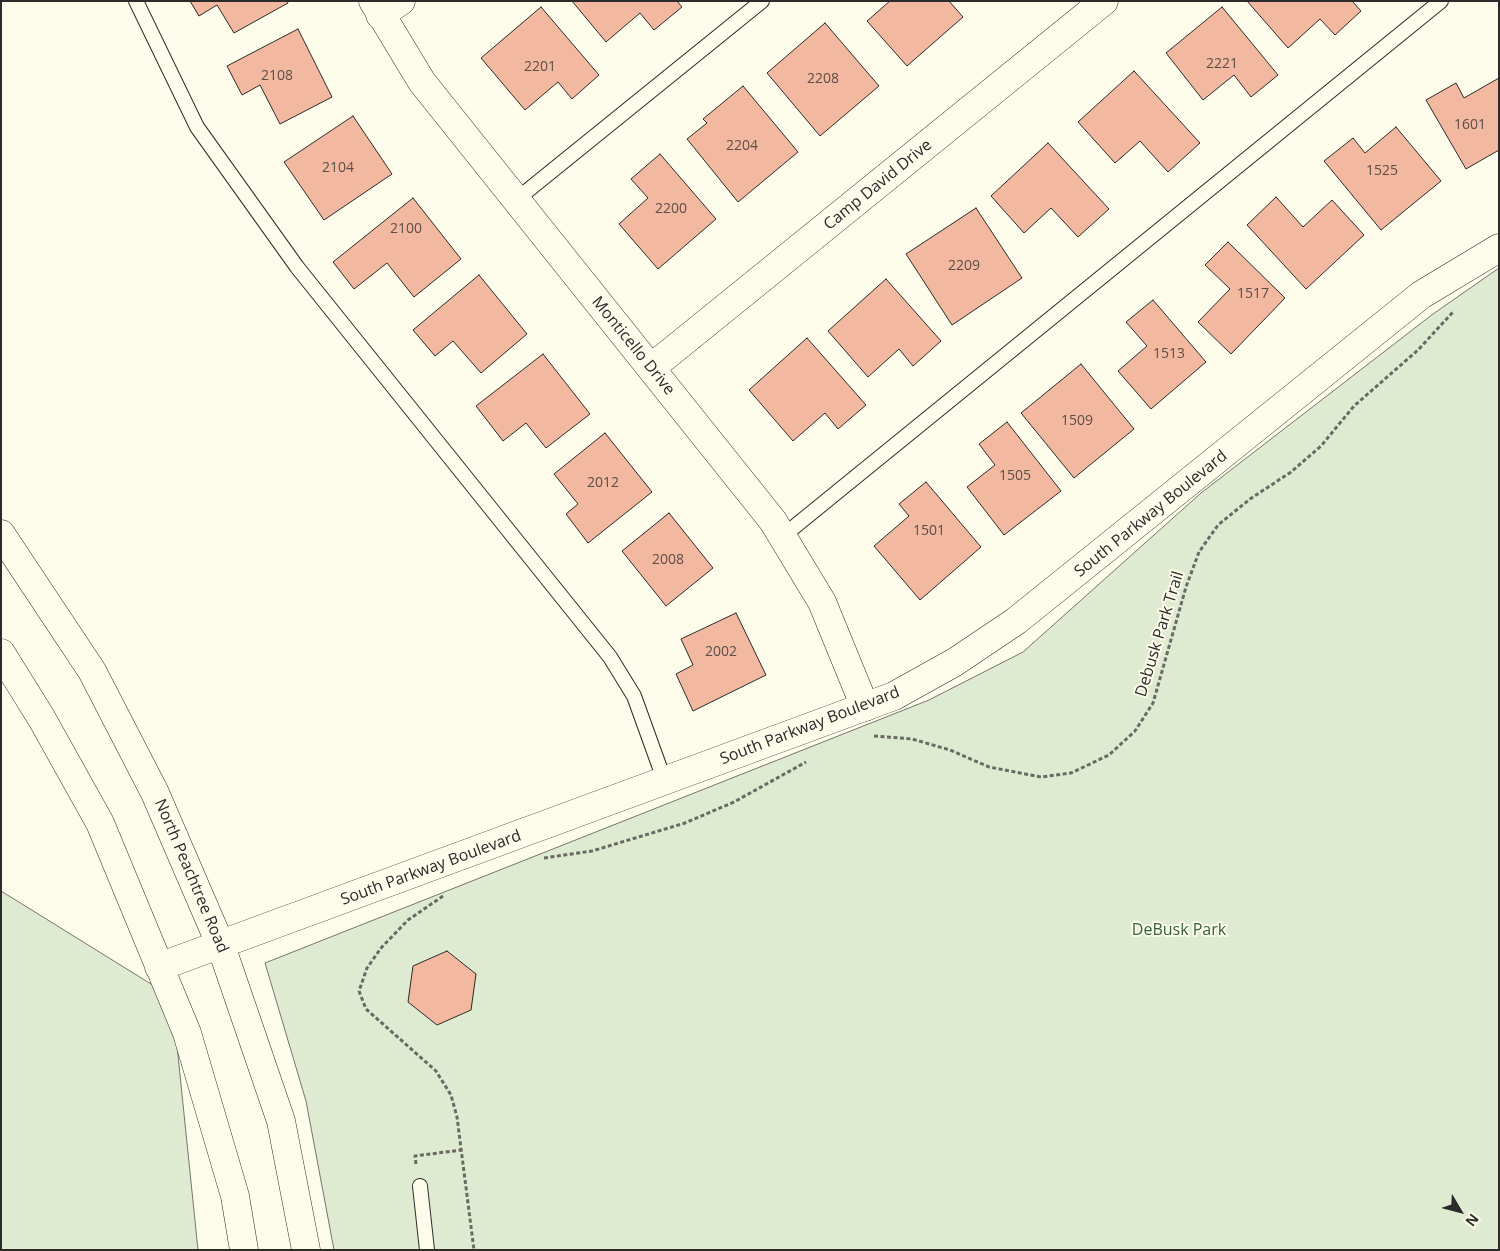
<!DOCTYPE html>
<style>
body{margin:0}
#map{position:relative;width:1500px;height:1251px;overflow:hidden;background:#fdfbea;font-family:"Open Sans",sans-serif}
canvas{display:block}
.frame{position:absolute;inset:0;border:2px solid #2b2b2b;pointer-events:none}
.north{position:absolute;left:1435px;top:1186px;width:50px;height:50px;-webkit-text-stroke:4px #fdfbea;paint-order:stroke;rotate:127deg;font-size:14px;font-weight:700;line-height:20px;text-align:center;color:#2b2b2b}
.north::after{content:'';display:block;margin:auto;width:18px;height:22px;background:#2b2b2b;clip-path:polygon(50% 0,100% 100%,50% 72%,0 100%)}
</style>
<div id="map">
<canvas width="1500" height="1251"></canvas>
<div class="frame"></div>
<div class="north">N</div>
</div>
<script>
const context = document.querySelector('canvas').getContext('2d');
context.lineJoin = 'round';
function fillPath(path, color) {
  context.fillStyle = color;
  context.fill(path, 'evenodd');
}
function poly(rows) {
  const path = new Path2D();
  for (const r of rows) {
    path.moveTo(r[0], r[1]);
    for (let i = 2; i < r.length; i += 2) path.lineTo(r[i], r[i + 1]);
  }
  return path;
}
function strokePath(path, color, width, dash) {
  context.strokeStyle = color;
  context.lineWidth = width;
  context.lineCap = dash ? 'butt' : 'round';
  context.setLineDash(dash || []);
  context.stroke(path);
}
function label(font, color, halo, rows, align = 'center') {
  context.font = font + ' "Open Sans",sans-serif';
  context.lineWidth = 4;
  context.setLineDash([]);
  context.textBaseline = 'middle';
  context.strokeStyle = halo;
  context.fillStyle = color;
  for (const [text, x, y, turn = 0] of rows) {
    context.save();
    context.translate(x, y);
    context.rotate((+turn || 0) * Math.PI / 180);
    context.textAlign = isNaN(turn) ? turn : align;
    if (halo) context.strokeText(text, 0, 0);
    context.fillText(text, 0, 0);
    context.restore();
  }
}
const green = poly([
 [1499,268,1499,1250,334,1250,306,1101,265,963,929,700,1023,652,1201,493,1433,314,1499,268],
 [1,891,172,997,198,1250,1,1250,1,891]
]);
const building = poly([
 [190,1,287,1,288,3,234,33,217,5,199,16,190,1],
 [572,1,677,1,682,7,654,30,640,13,606,42,572,1],
 [890,1,949,1,963,17,907,66,867,21,890,1],
 [1247,1,1352,1,1361,11,1335,35,1320,19,1288,48,1247,1],
 [541,7,599,75,572,99,558,82,525,110,481,58,541,7],
 [1222,7,1278,75,1251,97,1234,75,1203,100,1166,53,1222,7],
 [825,23,879,86,820,136,767,73,825,23],
 [298,29,332,97,280,124,260,85,242,95,227,66,298,29],
 [1134,71,1200,143,1168,172,1140,141,1115,163,1078,122,1134,71],
 [1499,78,1499,150,1466,169,1426,100,1456,83,1464,98,1499,78],
 [743,86,798,152,738,202,687,139,707,123,703,119,743,86],
 [353,116,392,174,324,220,284,162,353,116],
 [1396,127,1441,181,1381,230,1324,161,1353,138,1365,153,1396,127],
 [1048,143,1109,209,1078,237,1051,208,1024,233,991,196,1048,143],
 [660,154,716,219,658,269,619,224,648,198,631,179,660,154],
 [1276,197,1303,227,1332,200,1364,235,1306,289,1247,225,1276,197],
 [413,198,461,259,414,297,387,263,354,289,333,262,413,198],
 [976,208,1022,278,952,325,906,254,976,208],
 [1228,242,1285,298,1231,354,1198,322,1230,289,1205,265,1228,242],
 [479,275,527,334,481,373,453,341,435,356,413,330,479,275],
 [886,279,941,341,913,366,899,349,868,377,828,331,886,279],
 [1153,300,1206,362,1151,409,1118,371,1147,346,1126,322,1153,300],
 [807,338,866,405,838,429,825,413,793,441,749,390,807,338],
 [543,354,590,414,546,448,526,423,503,441,476,406,543,354],
 [1081,364,1134,429,1074,478,1021,413,1081,364],
 [1007,422,1061,491,1004,535,967,487,995,465,979,444,1007,422],
 [605,433,652,492,588,543,566,514,578,504,554,474,605,433],
 [926,482,981,547,920,600,874,546,909,516,899,504,926,482],
 [669,513,713,568,666,606,622,551,669,513],
 [736,613,766,675,693,711,676,674,693,665,681,639,736,613],
 [447,951,476,974,471,1010,437,1025,408,1002,413,966,447,951]
]);
const path = poly([
 [874,736,912,739,950,750,989,767,1041,777,1071,773,1109,755,1135,731,1153,703,1186,587,1199,552,1218,525,1250,499,1291,472,1321,446,1354,406,1418,350,1453,312],
 [544,858,592,851,685,823,734,802,806,762],
 [443,896,408,920,381,948,367,968,359,991,366,1009,436,1071,451,1095,457,1117,474,1250],
 [416,1164,415,1156,461,1150]
]);
const lane = poly([
 [136,1,197,127,297,267,610,657,634,696,665,782],
 [516,200,762,1],
 [783,536,1441,1],
 [420,1186,427,1250]
]);
const street = poly([
 [373,1,422,82,773,521,822,602,865,707],
 [380,15,401,1],
 [651,368,1104,1]
]);
const secondary = poly([
 [1,534,92,671,155,793,221,946,281,1121,306,1250],
 [1,653,42,719,100,823,187,1033,235,1196,244,1250],
 [159,967,894,696,955,662,1016,621,1421,295,1499,248]
]);
const numberNames = [
 ["2221",1222,64],
 ["2201",540,67],
 ["2108",277,76],
 ["2208",823,79],
 ["1601",1470,125],
 ["2204",742,146],
 ["2104",338,168],
 ["1525",1382,171],
 ["2200",671,209],
 ["2100",406,229],
 ["2209",964,266],
 ["1517",1253,294],
 ["1513",1169,354],
 ["1509",1077,421],
 ["1505",1015,476],
 ["2012",603,483],
 ["1501",929,531],
 ["2008",668,560],
 ["2002",721,652]
];
const streetNames = [
 ["Camp David Drive",878,185,-39],
 ["Monticello Drive",633,346,51],
 ["South Parkway Boulevard",1151,514,-39],
 ["Debusk Park Trail",1160,634,-73],
 ["South Parkway Boulevard",810,726,-21],
 ["South Parkway Boulevard",431,868,-20],
 ["North Peachtree Road",191,876,67]
];
const parkNames = [
 ["DeBusk Park",1179,930]
];
fillPath(green, '#deebd1');
strokePath(green, '#74746e', 1);
fillPath(building, '#f2b8a0');
strokePath(building, '#2b2b2b', 1);
strokePath(lane, '#2b2b2b', 16);
strokePath(street, '#2b2b2b', 29);
strokePath(secondary, '#2b2b2b', 29);
strokePath(path, '#6a6964', 3, [4, 2.5]);
strokePath(lane, '#fdfbea', 14);
strokePath(street, '#fdfbea', 28);
strokePath(secondary, '#fdfbea', 28);
label('14px', '#5d4e48', null, numberNames);
label('16px', '#2b2b2b', '#fdfbea', streetNames);
label('16px', '#34623c', '#fdfbea', parkNames);
</script>
